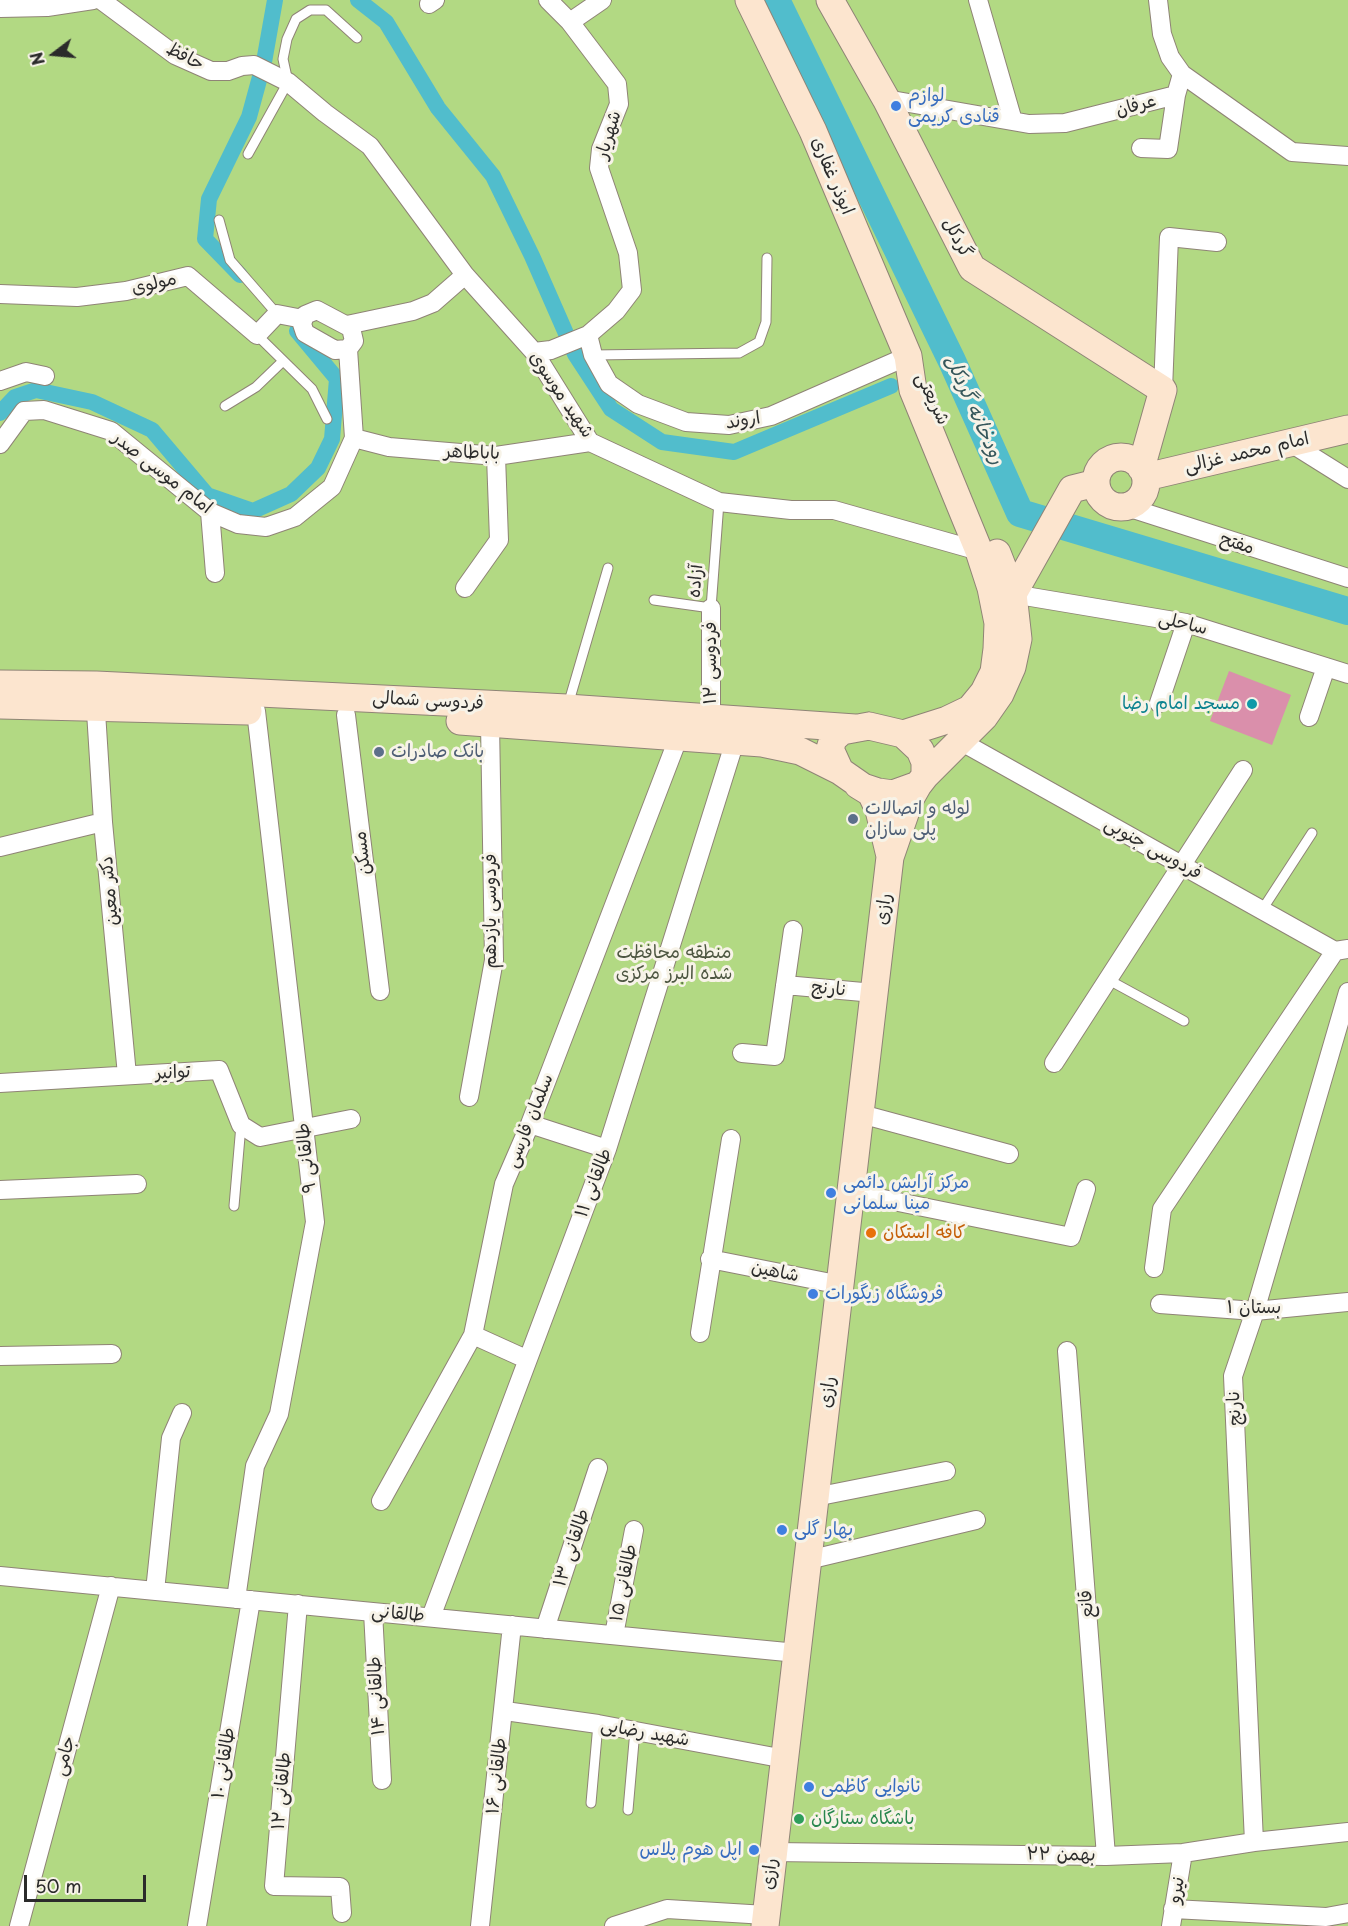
<!DOCTYPE html>
<meta charset="utf-8">
<style>
body{margin:0}
#map{position:relative;width:1348px;height:1926px;overflow:hidden;background:#f3dec2;font-family:"Playpen Sans",sans-serif}
canvas{display:block}
.north{position:absolute;left:24px;top:24px;width:60px;height:60px;-webkit-text-stroke:4px #f7f3e8;paint-order:stroke;rotate:254deg;font-size:16px;font-weight:700;line-height:24px;text-align:center;color:#2b2b2b}
.north::after{content:'';display:block;margin:auto;width:21px;height:27px;background:#2b2b2b;clip-path:polygon(50% 0,100% 100%,50% 72%,0 100%)}
.scale{position:absolute;left:24px;top:1875px;width:122px;height:27px;box-sizing:border-box;border:3px solid #2b2b2b;border-top:0;padding-left:8px;font-size:18px;line-height:21px;white-space:nowrap;color:#2b2b2b;-webkit-text-stroke:4px #f7f3e8;paint-order:stroke}
</style>
<div id="map">
<canvas width="1348" height="1926"></canvas>
<div class="north">N</div>
<div class="scale">50 m</div>
</div>
<script>
const context = document.querySelector('canvas').getContext('2d');
context.lineJoin = 'round';
function fillPath(path, color) {
  context.fillStyle = color;
  context.fill(path, 'evenodd');
}
function poly(rows) {
  const path = new Path2D();
  for (const r of rows) {
    if (r.length === 3) {
      path.moveTo(r[0] + r[2], r[1]);
      path.arc(r[0], r[1], r[2], 0, 2 * Math.PI);
      continue;
    }
    path.moveTo(r[0], r[1]);
    for (let i = 2; i < r.length; i += 2) path.lineTo(r[i], r[i + 1]);
  }
  return path;
}
function strokePath(path, color, width, dash) {
  context.strokeStyle = color;
  context.lineWidth = width;
  context.lineCap = dash ? 'butt' : 'round';
  context.setLineDash(dash || []);
  context.stroke(path);
}
function label(font, color, halo, rows, align = 'center') {
  context.font = font + ' "Playpen Sans","Playpen Sans Arabic",sans-serif';
  context.lineWidth = 6;
  context.setLineDash([]);
  context.textBaseline = 'middle';
  context.strokeStyle = halo;
  context.fillStyle = color;
  for (const [text, x, y, turn = 0] of rows) {
    context.save();
    context.translate(x, y);
    context.rotate((+turn || 0) * Math.PI / 180);
    context.textAlign = isNaN(turn) ? turn : align;
    if (halo) context.strokeText(text, 0, 0);
    context.fillText(text, 0, 0);
    context.restore();
  }
}
const green = poly([
 [0,0,1348,0,1348,1926,0,1926]
]);
const canal = poly([
 [358,0,386,22,438,108,493,176,532,256,575,354,611,409,662,442,734,452,891,386],
 [240,275,205,239,209,199,249,117,264,62,275,0],
 [0,413,15,397,36,390,92,402,152,430,207,495,253,511,291,494,318,468,332,439,337,379,297,331]
]);
const river = poly([
 [776,0,952,361,1020,513,1348,611]
]);
const building = poly([
 [1229,671,1291,695,1272,745,1210,721]
]);
const lane = poly([
 [248,154,288,82,283,59,287,39,296,19,310,10,326,10,357,38],
 [219,220,230,260,277,314],
 [257,335,312,389,327,419],
 [593,355,739,353,759,342,766,322,767,258],
 [225,406,256,387,283,361],
 [654,600,711,608,719,502],
 [568,705,608,568],
 [1262,910,1312,833],
 [1107,979,1184,1021],
 [234,1206,241,1125],
 [591,1803,598,1724],
 [628,1810,635,1730]
]);
const street = poly([
 [101,0,175,55,211,71,228,71,242,66,254,65,288,82,325,113,370,146,465,275,534,352,590,442,719,502,791,510,834,510,979,551],
 [978,0,1013,121],
 [1158,0,1162,34,1170,57,1182,74,1292,152,1348,156],
 [429,4,435,0],
 [0,8,47,7,93,0],
 [570,22,602,0],
 [886,99,1029,124,1065,123,1176,95,1182,74],
 [1141,148,1168,149,1176,95],
 [0,294,77,297,126,291,188,276,257,335,277,314,303,319],
 [317,310,351,328,354,341,348,349,335,350,305,333,302,324,305,315,317,310],
 [347,325,413,311,433,303,465,275],
 [588,335,593,355,609,384,638,404,686,422,729,425,771,416,908,356],
 [534,352,551,350,588,335,616,311,632,290,628,253,599,168,601,149,619,104,617,84,570,22,548,0],
 [0,381,26,372,45,376],
 [1163,390,1169,237,1217,242],
 [354,438,389,447,496,456,590,442],
 [1289,442,1348,479],
 [0,444,24,411,44,410,111,431,210,512,238,524,266,527,295,517,332,487,354,438,348,349],
 [1127,507,1348,578],
 [210,512,215,573],
 [465,588,499,540,496,456],
 [1013,594,1186,623,1348,674],
 [95,696,103,822,127,1075],
 [1159,703,1186,623],
 [346,715,380,991],
 [1309,717,1326,667],
 [711,718,711,608],
 [960,741,1335,951,1348,949],
 [0,847,103,822],
 [785,985,874,993],
 [742,1053,775,1056,793,930],
 [1054,1063,1243,770],
 [0,1083,219,1070,241,1125,260,1137,351,1119],
 [469,1097,494,960,490,723],
 [861,1114,1009,1154],
 [530,1124,607,1149],
 [0,1190,137,1184],
 [849,1192,1071,1237,1086,1189],
 [710,1259,841,1285],
 [1154,1268,1162,1209,1335,951],
 [1160,1304,1255,1311,1348,1302],
 [700,1333,731,1139],
 [473,1335,526,1359],
 [1067,1351,1106,1856],
 [0,1356,112,1354],
 [815,1497,946,1471],
 [381,1501,473,1335,504,1184,530,1124,679,736],
 [808,1560,976,1520],
 [0,1576,797,1653],
 [155,1591,171,1438,182,1413],
 [236,1599,255,1466,279,1414,315,1222,256,711],
 [298,1604,274,1886,340,1887,342,1913],
 [373,1612,382,1780],
 [431,1617,607,1149,735,741],
 [545,1629,598,1468],
 [614,1635,634,1530],
 [505,1711,598,1724,785,1759],
 [1254,1842,1233,1376,1255,1311,1348,992],
 [772,1852,1106,1856,1183,1853,1254,1842,1348,1832],
 [1173,1909,1326,1917,1348,1913],
 [19,1926,111,1586],
 [197,1926,251,1600],
 [480,1926,512,1625],
 [614,1926,667,1909,766,1915],
 [1171,1926,1183,1853]
]);
const secondary = poly([
 [749,0,813,131,908,356,913,390,979,551,991,588,998,623,997,649,994,672,984,692,970,709,947,720,903,734],
 [830,0,886,99,972,268,1163,390,1141,468],
 [1121,482,25],
 [1146,477,1348,429],
 [1013,594,1072,489,1096,483],
 [0,684,96,685,567,708,855,728],
 [0,705,248,711],
 [460,721,762,743,800,751,840,771],
 [869,726,903,734,920,750,925,762,925,776,918,785,893,794,878,792,863,787,840,771,830,749,833,739,842,731,869,726],
 [925,776,984,717,1000,694,1012,667,1018,639,1013,594,997,553],
 [858,785,871,793,879,810,890,856],
 [765,1926,890,857,910,799,918,785]
]);
const markers = [
 [896,106,6,"#3f7fe0"],
 [1252,704,6,"#0f9aa8"],
 [379,752,6,"#5c6f8a"],
 [853,819,6,"#5c6f8a"],
 [831,1193,6,"#3f7fe0"],
 [871,1233,6,"#e8710a"],
 [813,1294,6,"#3f7fe0"],
 [782,1530,6,"#3f7fe0"],
 [809,1787,6,"#3f7fe0"],
 [799,1819,6,"#2e9e5b"],
 [754,1850,6,"#3f7fe0"]
];
const streetNames = [
 ["حافظ",185,57,28],
 ["عرفان",1136,106,-15],
 ["شهریار",609,135,-73],
 ["ابوذر غفاری",832,176,67],
 ["گردکل",957,238,63],
 ["مولوی",154,284,-13],
 ["شهید موسوی",561,395,56],
 ["شریعتی",932,399,64],
 ["اروند",743,421,-9],
 ["باباطاهر",472,453,2],
 ["امام محمد غزالی",1247,453,-13],
 ["امام موسی صدر",162,473,38],
 ["مفتح",1237,544,18],
 ["آزاده",696,581,-85],
 ["ساحلی",1183,624,13],
 ["فردوسی ۱۲",711,663,-90],
 ["فردوسی شمالی",428,701,3],
 ["فردوسی جنوبی",1153,849,29],
 ["مسکن",363,853,-97],
 ["دکتر معین",110,891,-95],
 ["رازی",884,909,-83],
 ["فردوسی یازدهم",491,911,-90],
 ["نارنج",829,989,5],
 ["توانیر",173,1073,-3],
 ["سلمان فارسی",530,1121,-68],
 ["طالقانی ۹",307,1158,-96],
 ["طالقانی ۱۱",594,1183,-69],
 ["شاهین",775,1272,11],
 ["بستان ۱",1254,1308],
 ["رازی",828,1392,-83],
 ["نارنج",1235,1408,-93],
 ["طالقانی ۱۳",572,1548,-72],
 ["طالقانی ۱۵",624,1583,-79],
 ["قانع",1087,1604,-94],
 ["طالقانی",398,1614,5],
 ["طالقانی ۱۴",377,1696,-93],
 ["شهید رضایی",645,1733,10],
 ["جامی",65,1756,-75],
 ["طالقانی ۱۰",224,1763,-81],
 ["طالقانی ۱۶",497,1776,-84],
 ["طالقانی ۱۲",282,1791,-85],
 ["۲۲ بهمن",1061,1855,1],
 ["رازی",770,1874,-84],
 ["نیرو",1177,1890,-80]
];
const shopNames = [
 ["لوازم",908,96],
 ["قنادی کریمی",908,117],
 ["مرکز آرایش دائمی",843,1183],
 ["مینا سلمانی",843,1204],
 ["فروشگاه زیگورات",825,1294],
 ["بهار گلی",794,1530],
 ["نانوایی کاظمی",821,1787],
 ["اپل هوم پلاس",742,1850,"right"]
];
const cultureNames = [
 ["مسجد امام رضا",1240,704]
];
const serviceNames = [
 ["بانک صادرات",391,752],
 ["لوله و اتصالات",865,809],
 ["پلی سازان",865,830]
];
const parkNames = [
 ["منطقه محافظت",674,953],
 ["شده البرز مرکزی",674,974]
];
const foodNames = [
 ["کافه استکان",883,1233]
];
const leisureNames = [
 ["باشگاه ستارگان",811,1819]
];
const waterNames = [
 ["رودخانه گردکل",974,410,66]
];
fillPath(green, '#b2d983');
strokePath(canal, '#51bdcc', 16);
strokePath(river, '#51bdcc', 28);
fillPath(building, '#da8fab');
strokePath(lane, '#8f8476', 11);
strokePath(street, '#8f8476', 20);
strokePath(secondary, '#8f8476', 29);
strokePath(lane, '#fff', 9);
strokePath(street, '#fff', 18);
strokePath(secondary, '#fce5cf', 27);
for (const [x, y, r, color] of markers) {
  const dot = new Path2D();
  dot.arc(x, y, r, 0, 2 * Math.PI);
  context.fillStyle = color;
  context.fill(dot);
  strokePath(dot, '#f7f3e8', 2);
}
label('18px', '#2b2b2b', '#f7f3e8', streetNames);
label('18px', '#366cbe', '#f7f3e8', shopNames, 'left');
label('18px', '#0d838f', '#f7f3e8', cultureNames, 'right');
label('18px', '#4e5e75', '#f7f3e8', serviceNames, 'left');
label('18px', '#4d5641', '#f7f3e8', parkNames);
label('18px', '#c56008', '#f7f3e8', foodNames, 'left');
label('18px', '#27864d', '#f7f3e8', leisureNames, 'left');
label('italic 20px', '#36575b', '#f7f3e8', waterNames);
</script>
